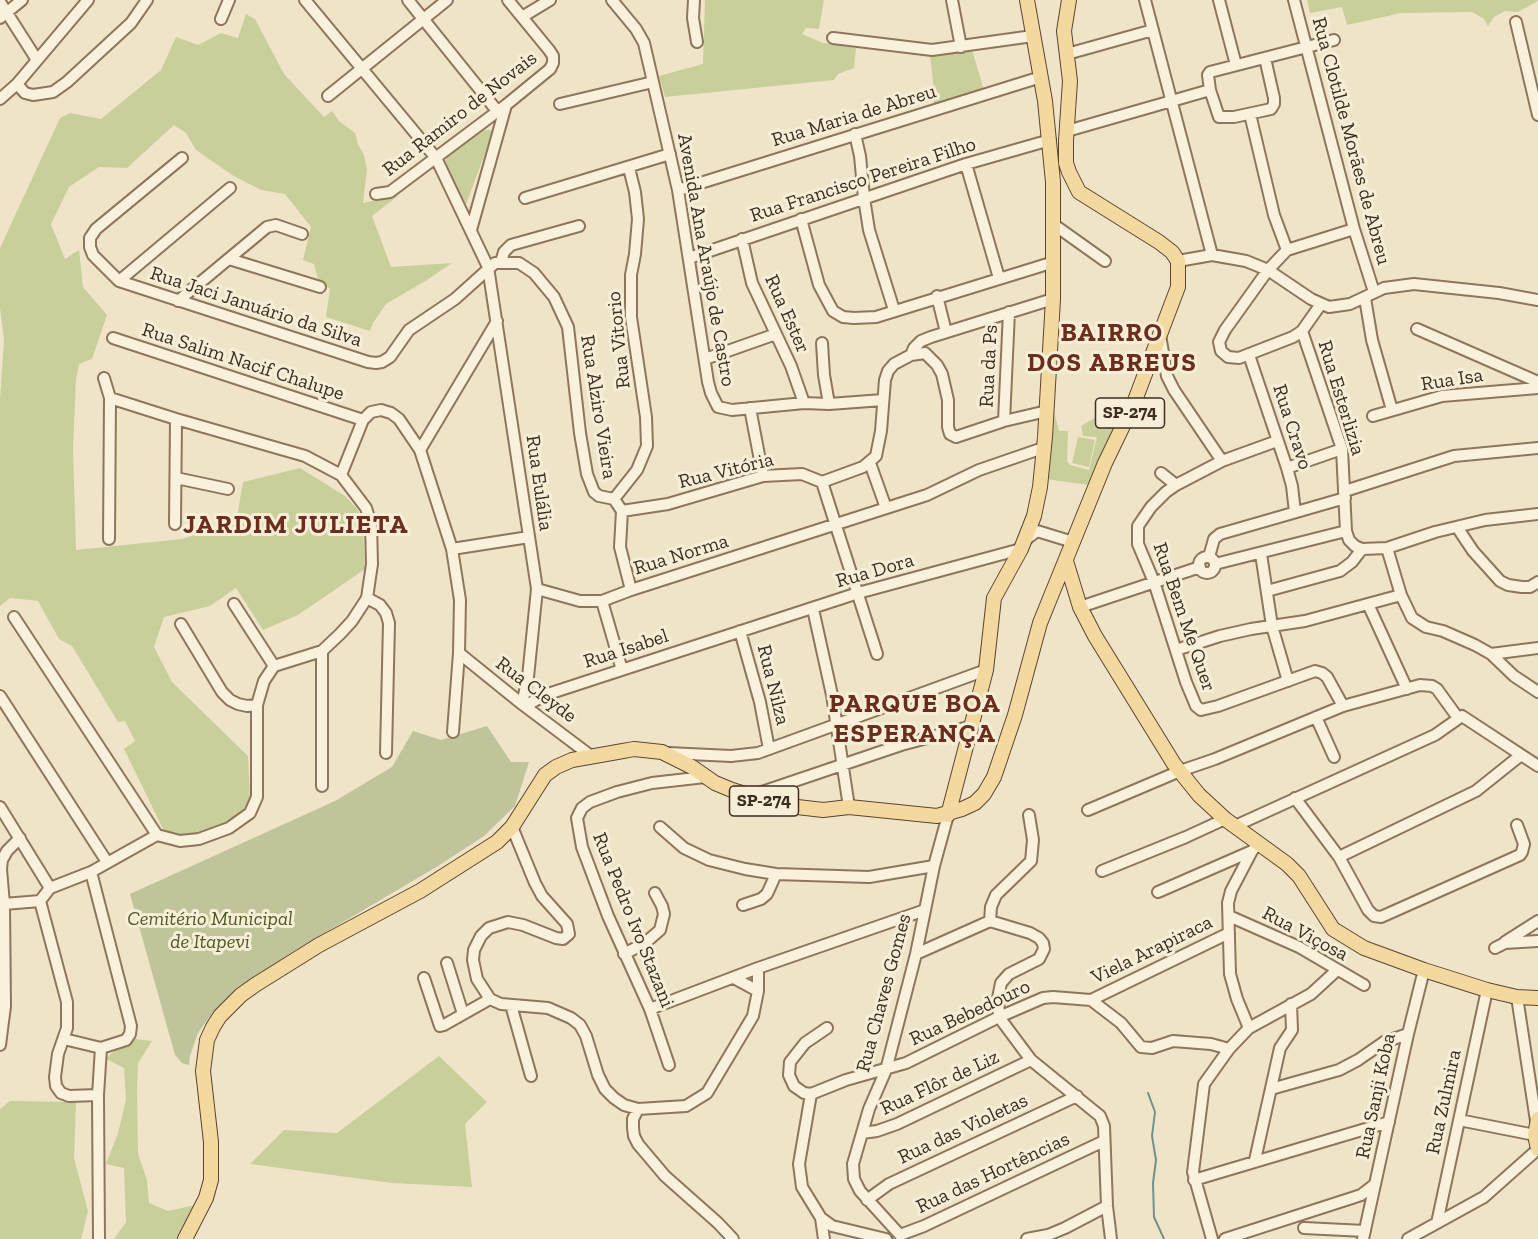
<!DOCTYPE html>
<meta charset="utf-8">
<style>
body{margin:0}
canvas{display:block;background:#f0e4c8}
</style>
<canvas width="1538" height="1239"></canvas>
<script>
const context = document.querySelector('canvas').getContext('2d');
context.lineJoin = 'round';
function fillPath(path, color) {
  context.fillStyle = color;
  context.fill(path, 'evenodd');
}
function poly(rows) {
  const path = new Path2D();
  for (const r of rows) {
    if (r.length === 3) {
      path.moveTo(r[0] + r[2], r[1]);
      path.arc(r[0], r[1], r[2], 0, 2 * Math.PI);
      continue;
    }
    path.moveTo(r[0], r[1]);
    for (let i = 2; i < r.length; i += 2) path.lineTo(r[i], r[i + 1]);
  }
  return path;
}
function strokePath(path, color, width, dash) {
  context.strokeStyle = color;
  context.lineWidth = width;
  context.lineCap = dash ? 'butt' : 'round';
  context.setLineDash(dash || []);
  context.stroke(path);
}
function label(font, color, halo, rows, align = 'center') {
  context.font = font + ' "Zilla Slab",serif';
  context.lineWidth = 6;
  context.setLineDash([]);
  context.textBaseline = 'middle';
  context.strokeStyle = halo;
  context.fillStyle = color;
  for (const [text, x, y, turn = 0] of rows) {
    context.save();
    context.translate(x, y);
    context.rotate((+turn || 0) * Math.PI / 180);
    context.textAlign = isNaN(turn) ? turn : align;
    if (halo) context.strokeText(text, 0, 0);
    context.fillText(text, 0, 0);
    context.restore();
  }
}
const green = poly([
 [705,0,824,0,819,29,806,28,802,34,823,43,856,48,854,68,838,74,834,80,665,97,659,76,703,64],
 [1307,0,1538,0,1538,1,1518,12,1505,11,1494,17,1488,26,1484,19,1472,12,1401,13,1347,25,1342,7,1310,13],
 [246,14,255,19,284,74,324,117,332,111,339,121,355,133,358,144,364,155,367,170,363,203,399,195,372,216,391,267,452,263,427,280,386,304,373,323,370,331,326,317,330,289,318,279,314,264,303,260,311,227,285,194,261,190,232,175,196,150,186,133,174,125,127,168,99,167,69,187,51,224,65,259,79,250,83,287,107,315,92,359,79,364,76,380,73,448,76,550,182,539,236,522,243,482,300,468,345,496,358,510,363,529,365,569,298,615,263,630,236,588,210,606,164,617,154,647,172,682,248,756,250,801,239,815,206,832,185,835,164,831,124,749,135,741,125,721,118,722,72,646,59,639,38,601,10,598,0,606,0,400,4,339,0,308,0,248,60,118,70,113,101,119,161,70,176,37,198,45,221,33,238,38],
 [972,50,984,90,934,107,933,81,930,56],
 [483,130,491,130,491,137,465,207,445,162,447,156],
 [1128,398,1088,485,1046,479,1054,412,1059,431,1068,431,1067,461,1070,465,1089,470,1097,437,1083,436,1081,426],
 [1078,437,1095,440,1089,467,1072,463],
 [136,1039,152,1041,138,1063,137,1089,138,1154,147,1180,149,1203,168,1211,195,1205,189,1221,177,1239,114,1239,126,1222,124,1168,106,1164,118,1133,126,1100,124,1068,104,1058,108,1057,115,1050],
 [439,1056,487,1102,465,1124,472,1187,392,1183,250,1164,284,1130,337,1133],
 [10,1101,76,1102,74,1158,88,1211,81,1239,0,1239,0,1109]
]);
const cemetery = poly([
 [487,726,511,762,529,762,515,806,484,836,438,866,289,954,213,1012,198,1033,190,1056,189,1065,182,1063,175,1055,130,894,335,801,392,767,413,731,441,740]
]);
const stream = poly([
 [1148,1093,1155,1112,1152,1136,1156,1160,1153,1183,1154,1217,1164,1239]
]);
const minor = poly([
 [305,0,436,158,488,267,537,589,528,677,522,704],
 [408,0,498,112],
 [612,0,636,29,644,43,678,190,708,382,711,393,718,407,732,410,804,403,829,404,883,400],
 [694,0,693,18,697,42],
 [952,0,961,47],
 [1145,0,1212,255],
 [1219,0,1236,65],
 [1294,0,1354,229,1374,292],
 [0,2,37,60],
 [522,17,550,0],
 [0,18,22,0],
 [221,19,229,0],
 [1516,22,1538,115],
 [833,38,932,50,1033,36],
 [1067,54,1153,30],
 [1265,58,1274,98,1274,104,1271,109,1234,117,1219,117,1210,90,1208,75,1210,72,1334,40],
 [17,84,25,93,33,95,53,92,67,82,131,23,147,0],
 [328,96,447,0],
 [0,99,17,84,88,0],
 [560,104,653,82],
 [1250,114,1274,215,1287,250],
 [1067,131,1210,90],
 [855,134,860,156,864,198,869,230,894,310],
 [182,158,96,229,90,238,90,247,93,255,119,281,368,362,376,363,382,362,390,357,409,330,455,299,495,263,519,263,534,273,554,297,568,327,580,433,587,474,594,492,599,496,614,499,622,511,620,547,631,590],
 [966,164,999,278],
 [678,190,1041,77],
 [376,194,390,192,506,105,550,69,553,63,553,56,549,50,508,0],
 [525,198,670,154],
 [801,219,819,285,833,311,843,317,854,318,876,317,1054,262],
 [1053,224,1105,261],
 [471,230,506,105],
 [742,239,752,283,791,366,804,403],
 [689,258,966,164,1050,140],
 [229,259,320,287],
 [1178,261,1212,255,1246,261,1268,270,1311,299,1329,307,1350,304,1384,288,1414,284,1499,293,1538,300],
 [501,262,504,252,511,245,579,226],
 [119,281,230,188],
 [937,296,946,332],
 [1365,298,1372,340,1392,410],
 [178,301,267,227,276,225,302,234],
 [1321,304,1302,331,1293,337,1239,358,1228,357,1221,351,1219,342,1225,330,1268,270,1287,250,1354,229],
 [1417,329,1538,382],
 [1302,331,1342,449,1346,531,1349,540,1355,546,1362,549,1387,548,1435,532,1485,520,1538,514],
 [1160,335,1167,376,1174,390,1222,461],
 [113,338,363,420],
 [822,343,824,375,829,404],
 [911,355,914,348,921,341,931,337,1053,299],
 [1249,355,1287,468,1292,486,1295,512],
 [705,359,776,334],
 [104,378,110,398,109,539],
 [750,408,763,476],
 [1373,416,1442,396,1538,388],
 [1004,421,1009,312],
 [1277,441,1222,461,1176,485,1166,492,1151,507,1138,526,1138,544,1154,582,1186,682,1196,706,1201,710,1218,706,1315,671,1322,673,1327,677,1343,706],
 [420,450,497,321],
 [870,463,886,508],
 [1287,468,1342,449],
 [1161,473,1176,485],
 [341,475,363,420,371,412,381,410,391,413,399,419,420,450,452,549,460,600,459,653,453,732],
 [176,478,228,489],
 [822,482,877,654],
 [1345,491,1454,456,1538,448],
 [614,499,637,470,647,446,646,417,631,317,631,275,635,254,638,219,635,192,629,168],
 [622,511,668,504,763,476,802,474,822,482,863,467,876,456,881,431,885,380,888,371,894,364,911,355,925,353,937,365,942,374,948,400,948,427,950,434,956,437,1004,421,1047,411],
 [175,524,176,419],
 [1457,527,1473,551,1500,581,1508,585,1522,587,1530,587,1538,582],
 [1024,541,1037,531,1073,542],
 [1387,548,1401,595,1412,618,1426,627,1443,631,1475,645,1491,654,1514,676,1538,692],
 [452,549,529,537],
 [1261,554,1272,626,1288,681],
 [1209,557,1214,539,1220,534,1345,498],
 [1207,565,8],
 [1215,564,1346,531],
 [537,589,580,601,602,601,631,590,927,495,979,470,1043,448],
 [1267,591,1340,571,1352,562,1362,549],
 [367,598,380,605,386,613,389,623,386,753],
 [602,601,622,670],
 [234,604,274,666],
 [1368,604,1407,689],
 [1080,607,1200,567],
 [813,609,832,695,849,807],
 [14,617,157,835],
 [181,624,222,692,230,700,238,704,247,706,257,705],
 [740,631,760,702,769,749],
 [1176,650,1220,636,1251,629,1305,621,1401,595],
 [459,653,522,704,591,756],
 [1491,654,1538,648],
 [0,696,107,862],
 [525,706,545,695,597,678,858,593,1021,549],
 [1316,717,1334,757],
 [668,753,731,756,758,753,986,670],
 [322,786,322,651],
 [750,796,901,745,972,726],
 [1295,798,1339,857,1368,910,1374,916,1381,917,1520,855,1522,852,1524,844,1517,825],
 [0,807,50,888],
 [1088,810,1180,771,1215,759,1343,706,1420,685,1432,686,1437,689,1458,718],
 [1235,826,1435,735,1462,716,1538,766],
 [512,827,535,883,542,896,567,924,569,934,563,939,556,938,523,925,508,922,489,928,481,936,474,950,473,960,477,979,490,999,501,1004,548,1008,571,1018,580,1025,586,1036,598,1075,605,1089,614,1098,624,1105,638,1109,686,1106,707,1093,753,1016,758,991,758,968],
 [660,827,684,848,709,860,745,869,776,874,869,877,934,866],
 [1339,857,1476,791,1521,755],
 [1102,871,1186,837,1225,819],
 [50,888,91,872,157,835,180,841,199,839,229,828,250,813,257,797,257,705,264,681,274,666,322,651,340,634,352,621,367,598,372,564,371,524,366,508,341,475,305,456,176,419,110,398],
 [1158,892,1252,851],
 [40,901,67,1002,67,1028,58,1054,55,1077,56,1086,61,1093,69,1096,98,1095],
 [4,904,40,901,50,888],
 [743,905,761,899,767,894,776,874],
 [1229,916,1299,947,1364,985],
 [990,921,991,907,996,895,1031,861,1033,840,1029,815],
 [1505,942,1538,921],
 [1495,948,1505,943,1538,941],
 [624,954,645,943,660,930,664,914,662,906,655,893],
 [916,954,990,921,1030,933,1039,938,1043,943,1044,949,1039,959,1009,974,1001,983,998,998,999,1017,1031,1060,1100,1116,1104,1126,1107,1206,1111,1239],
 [447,963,463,1014],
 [424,978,440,1026,444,1025,490,999],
 [734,978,758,991],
 [1517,997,1536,1121],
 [1091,1000,1229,933],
 [511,1005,531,1076],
 [650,1009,758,968,925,910],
 [1249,1028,1237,999,1230,974,1228,903,1231,891,1252,851,1258,844],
 [64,1039,101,1048,126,1040,130,1034,131,1026,91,872],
 [0,1045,5,1006,4,904,1,869,2,860,7,851,20,838],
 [669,1065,650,1009,608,916,582,847,577,818,582,808,590,802,617,792,652,783,705,777],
 [1271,1089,1339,1070,1358,1060,1384,1042,1408,1034],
 [811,1094,846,1080,906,1063,999,1017,1043,998,1053,997,1091,1000,1121,1023,1141,1047,1152,1048,1173,1041,1211,1044,1229,1049],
 [811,1094,799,1164,802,1187,821,1218,832,1226,886,1239],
 [811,1094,804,1093,794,1086,789,1075,790,1062,805,1043,827,1028],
 [638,1109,633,1119,633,1128,634,1136,638,1144,665,1176,718,1223,733,1239],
 [1459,1120,1535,1135],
 [862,1133,877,1131,897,1124,1031,1060],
 [1255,1160,1280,1048,1292,1030,1291,1004],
 [1194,1180,1389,1122],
 [867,1200,889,1184,1077,1096],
 [821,1218,824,1239],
 [1437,1223,1487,990],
 [1304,1228,1365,1231],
 [900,1235,860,1191,854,1179,853,1164,869,1109,886,1070,916,954,934,866,948,815],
 [900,1235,924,1226,1104,1141],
 [99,1239,98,1095,101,1048],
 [1027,1239,1048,1235,1065,1228,1107,1206],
 [1212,1239,1193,1172,1204,1084,1229,1049,1249,1028,1311,994,1336,971],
 [1225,1239,1352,1198,1361,1195,1374,1185],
 [1363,1239,1408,1034,1424,970],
 [1408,1239,1484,1197,1538,1149]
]);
const major = poly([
 [1066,561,1080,607,1095,636,1174,764,1199,795,1225,819,1287,864,1299,876,1333,929,1364,948,1424,970,1487,990,1517,997,1538,998],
 [948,815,986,670,994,598,1021,549,1034,516,1040,487,1045,437,1053,299,1053,182,1045,101,1027,0],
 [1538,1119,1535,1135,1538,1149],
 [185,1239,206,1198,211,1180,211,1142,203,1071,207,1040,213,1027,220,1016,241,995,255,985,319,945,420,891,497,842,512,827,545,775,556,767,572,760,623,751,634,749,662,752,692,767,715,783,732,790,780,805,823,810,849,807,937,816,962,809,975,803,984,794,994,777,1015,715,1040,623,1105,463,1134,403,1178,287,1178,261,1172,252,1159,242,1079,192,1069,172,1066,163,1066,141,1070,81,1064,31,1069,0]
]);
const shields = [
 [1130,413,69],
 [764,801,69]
];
const shieldNames = [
 ["SP-274",1130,413],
 ["SP-274",764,801]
];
const streetNames = [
 ["Rua Ramiro de Novais",460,114,-38],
 ["Rua Maria de Abreu",854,116,-17],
 ["Rua Clotilde Morães de Abreu",1351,141,75],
 ["Rua Francisco Pereira Filho",863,180,-18],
 ["Avenida Ana Araújo de Castro",706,260,80],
 ["Rua Jaci Januário da Silva",256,307,18],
 ["Rua Ester",787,314,66],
 ["Rua Vitorio",619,340,-96],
 ["Rua Salim Nacif Chalupe",243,362,18],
 ["Rua da Ps",989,366,-87],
 ["Rua Isa",1452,380,-9],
 ["Rua Esterlizia",1341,398,73],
 ["Rua Alziro Vieira",598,407,81],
 ["Rua Cravo",1292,427,72],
 ["Rua Vitória",726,471,-14],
 ["Rua Eulália",539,483,82],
 ["Rua Norma",681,555,-17],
 ["Rua Dora",875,571,-16],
 ["Rua Bem Me Quer",1184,617,71],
 ["Rua Isabel",626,649,-18],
 ["Rua Nilza",773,685,76],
 ["Rua Cleyde",536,690,37],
 ["Rua Pedro Ivo Stazani",633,920,68],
 ["Rua Viçosa",1305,934,28],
 ["Viela Arapiraca",1152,950,-26],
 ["Rua Chaves Gomes",884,993,-75],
 ["Rua Bebedouro",970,1013,-25],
 ["Rua Flôr de Liz",940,1083,-25],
 ["Rua Sanji Koba",1376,1096,-78],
 ["Rua Zulmira",1444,1102,-78],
 ["Rua das Violetas",963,1129,-25],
 ["Rua das Hortências",993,1173,-25]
];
const parkNames = [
 ["Cemitério Municipal",210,919],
 ["de Itapevi",210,942]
];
const districtNames = [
 ["BAIRRO",1112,334],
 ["DOS ABREUS",1112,364],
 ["JARDIM JULIETA",296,526],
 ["PARQUE BOA",915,705],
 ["ESPERANÇA",915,735]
];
fillPath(green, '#c9cf9b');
fillPath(cemetery, '#bfc49a');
strokePath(stream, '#6f938a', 2);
strokePath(minor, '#8d765c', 14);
strokePath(major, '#5b4430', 16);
strokePath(minor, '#faf1dc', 10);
strokePath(major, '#f3d9a0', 14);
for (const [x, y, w] of shields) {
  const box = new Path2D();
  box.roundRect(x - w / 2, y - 15, w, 30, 4.5);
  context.fillStyle = '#f7eed8';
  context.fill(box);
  strokePath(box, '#3d2e20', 1.5);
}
label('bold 18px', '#3d2e20', null, shieldNames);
label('20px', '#3d2e20', '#f7eed8', streetNames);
label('italic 20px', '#4d5a26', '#f7eed8', parkNames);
context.letterSpacing = '1.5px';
label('bold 26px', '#6b2e1e', '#f7eed8', districtNames);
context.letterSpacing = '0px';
</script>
